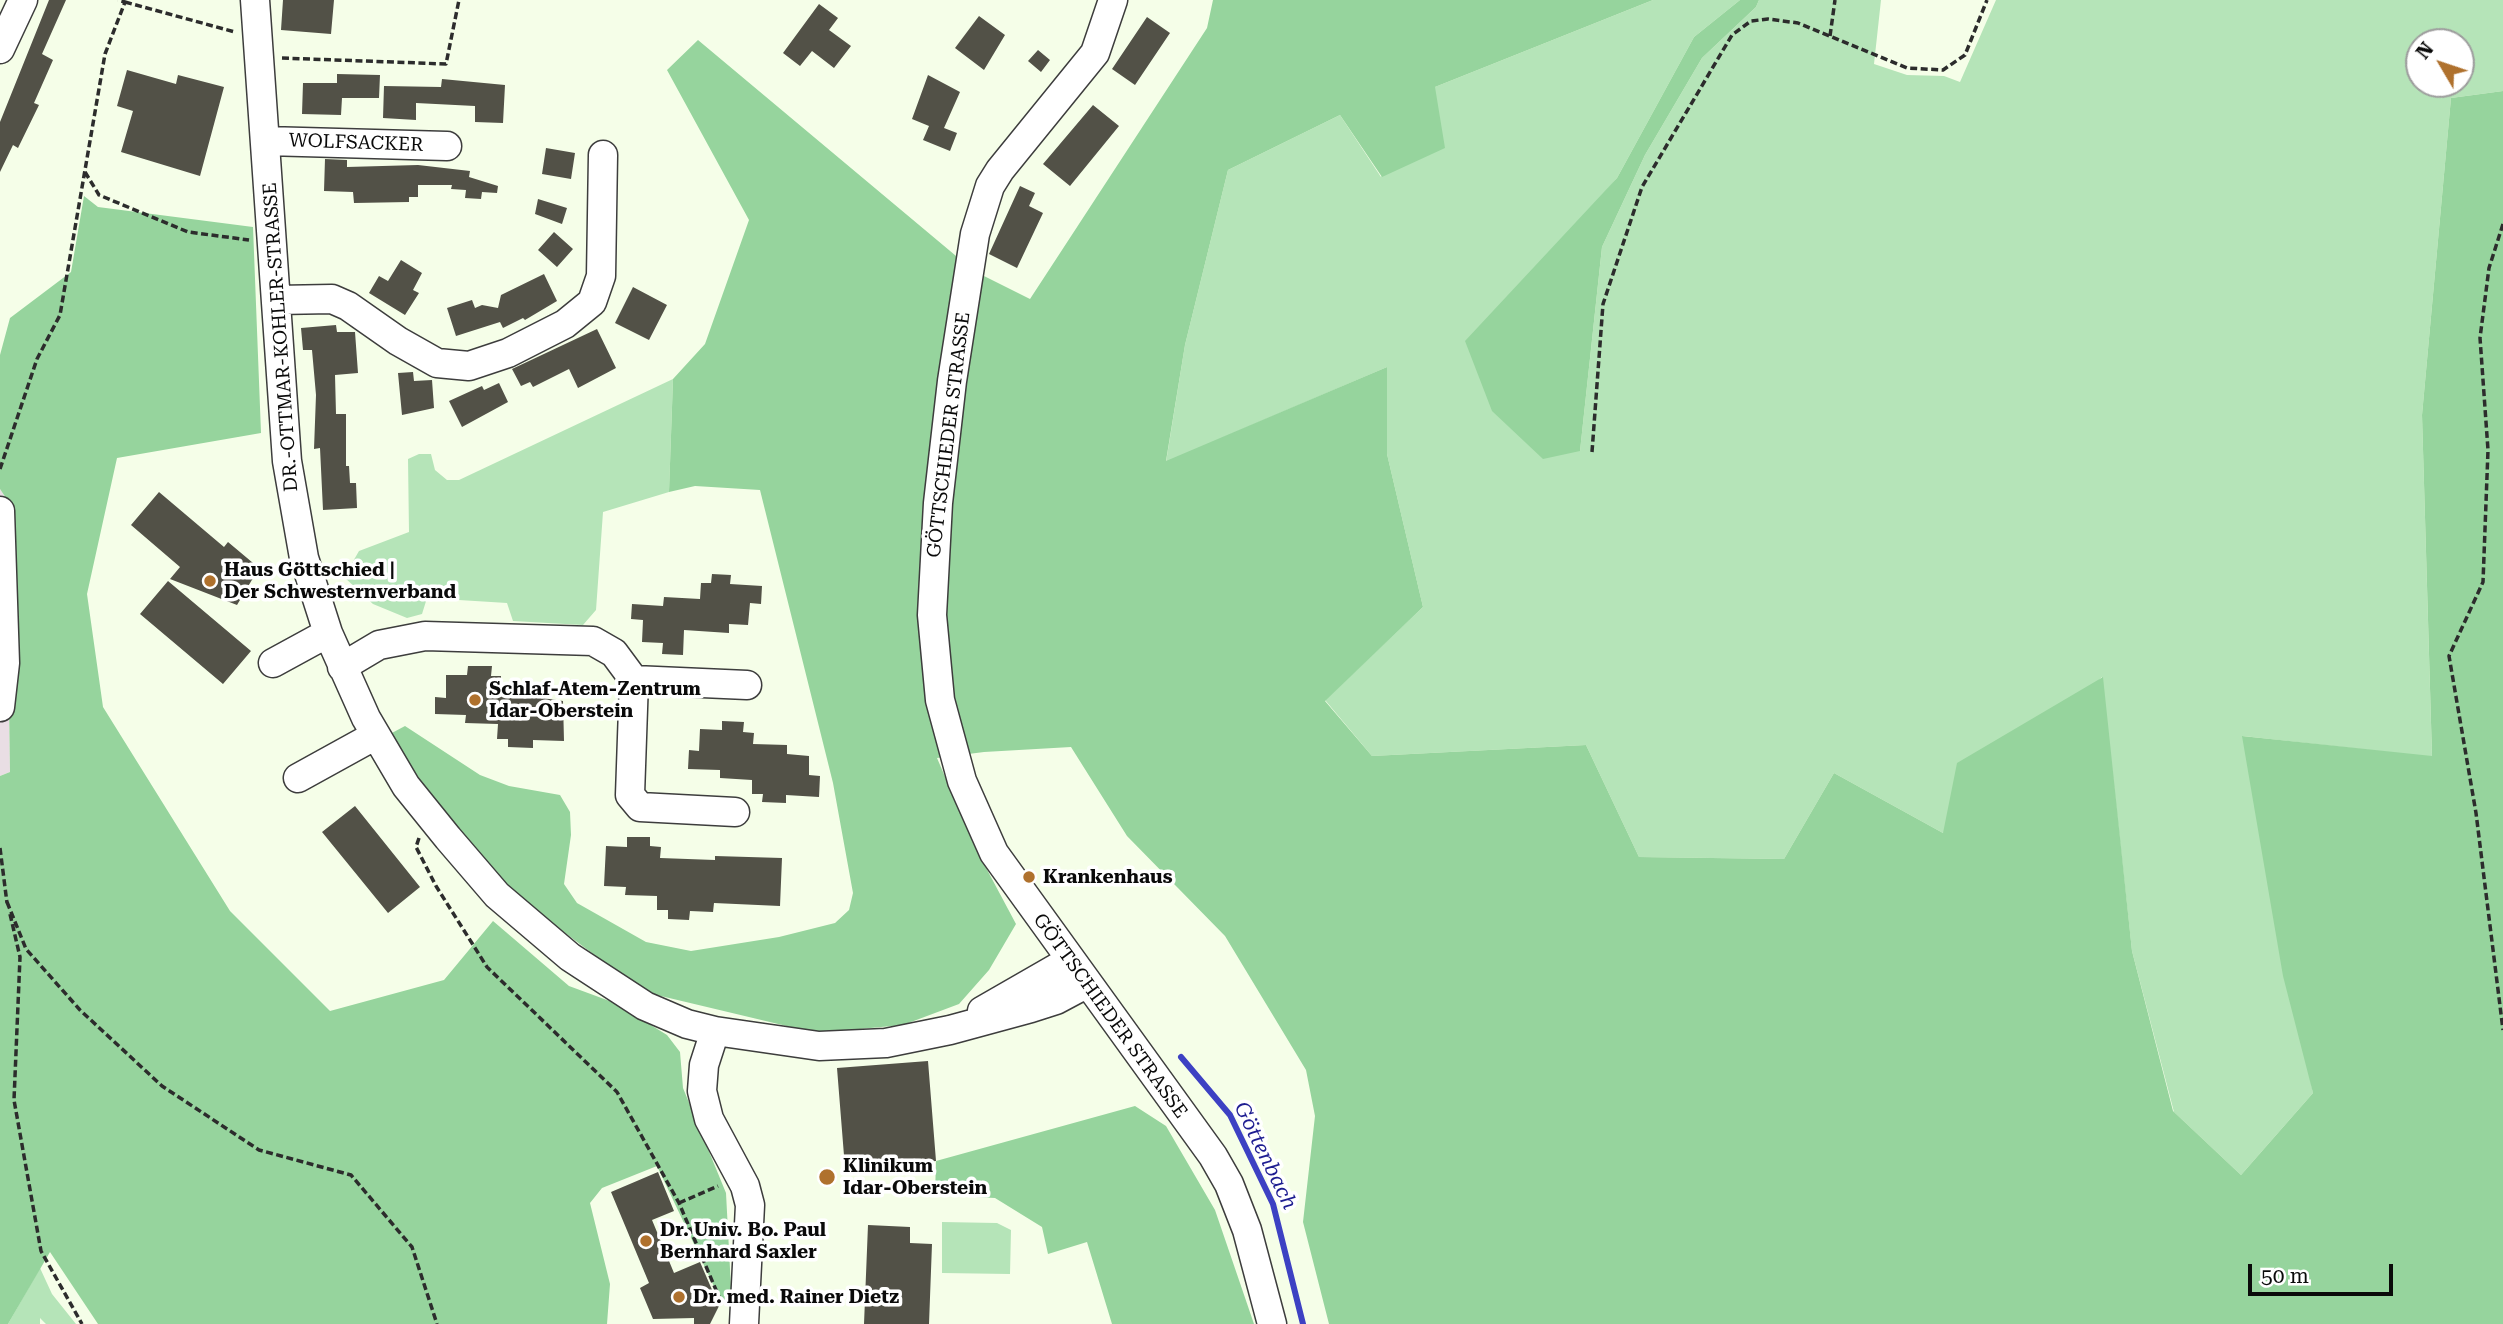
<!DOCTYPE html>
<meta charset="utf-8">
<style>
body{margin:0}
#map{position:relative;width:2503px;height:1324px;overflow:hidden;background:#f5fee8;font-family:"Roboto Serif",serif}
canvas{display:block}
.north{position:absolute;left:2405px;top:28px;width:70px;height:70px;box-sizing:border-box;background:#fff;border:2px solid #9d9d9d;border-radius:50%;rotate:309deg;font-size:19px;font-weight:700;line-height:28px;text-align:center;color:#0a0a0a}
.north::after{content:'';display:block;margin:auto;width:24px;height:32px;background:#af712d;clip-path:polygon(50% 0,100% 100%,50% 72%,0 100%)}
.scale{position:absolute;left:2248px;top:1264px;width:145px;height:32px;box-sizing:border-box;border:4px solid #0a0a0a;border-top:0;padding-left:9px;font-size:21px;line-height:24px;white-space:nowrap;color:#0a0a0a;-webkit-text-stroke:5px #fff;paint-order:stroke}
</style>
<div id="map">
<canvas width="2503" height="1324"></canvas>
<div class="north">N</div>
<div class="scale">50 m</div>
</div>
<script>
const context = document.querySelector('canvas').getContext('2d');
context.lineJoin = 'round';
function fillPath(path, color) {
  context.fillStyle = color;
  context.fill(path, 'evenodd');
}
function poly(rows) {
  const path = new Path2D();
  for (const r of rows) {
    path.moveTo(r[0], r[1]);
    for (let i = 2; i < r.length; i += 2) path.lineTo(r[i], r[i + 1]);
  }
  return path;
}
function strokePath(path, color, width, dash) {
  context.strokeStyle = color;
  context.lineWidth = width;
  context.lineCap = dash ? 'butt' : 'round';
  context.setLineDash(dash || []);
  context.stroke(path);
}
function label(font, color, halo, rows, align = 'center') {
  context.font = font + ' "Roboto Serif",serif';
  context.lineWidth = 7;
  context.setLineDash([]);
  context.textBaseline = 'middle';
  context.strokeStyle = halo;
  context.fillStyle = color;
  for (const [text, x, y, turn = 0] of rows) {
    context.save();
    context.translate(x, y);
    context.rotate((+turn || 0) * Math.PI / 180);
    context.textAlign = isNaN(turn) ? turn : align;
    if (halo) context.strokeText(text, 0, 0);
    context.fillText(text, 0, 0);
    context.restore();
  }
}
const industrial = poly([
 [0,489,6,498,10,772,0,776]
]);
const green = poly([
 [1653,0,1740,0,1694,37,1617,178,1576,226,1580,451,1602,247,1645,155,1702,58,1756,7,1759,0,1881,0,1874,64,1907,75,1944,76,1960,82,1996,0,2503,0,2503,91,2451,98,2422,415,2432,757,2243,736,2313,1093,2241,1175,2174,1112,2132,951,2102,677,1943,833,1834,773,1784,859,1639,857,1586,745,1372,756,1325,700,1423,607,1387,454,1387,367,1166,462,1185,345,1228,170,1340,115,1381,177,1435,87],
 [2419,42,2461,42,2461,84,2419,84],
 [673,379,669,492,603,512,596,610,583,625,513,621,507,603,427,598,422,614,407,618,373,604,344,577,359,551,409,532,408,459,419,454,431,454,435,470,447,480,459,480],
 [942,1222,997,1223,1011,1230,1010,1274,942,1273],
 [40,1268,52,1294,76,1324,46,1324,40,1318,40,1324,8,1324]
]);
const forest = poly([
 [1213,0,1653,0,1435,87,1445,148,1382,177,1340,115,1228,170,1185,345,1166,461,1387,367,1387,454,1423,607,1325,701,1372,756,1586,745,1639,857,1784,859,1834,773,1943,833,1957,763,2103,677,2132,951,2173,1111,2241,1175,2313,1093,2283,976,2242,736,2432,756,2422,415,2451,98,2503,91,2503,1324,1329,1324,1303,1222,1315,1116,1306,1070,1225,936,1127,836,1071,747,984,752,937,758,976,849,1016,924,989,970,959,1004,903,1025,816,1033,644,992,513,894,432,798,390,734,405,726,480,775,509,786,560,795,570,812,571,835,564,884,577,903,646,942,691,951,779,937,835,923,849,910,853,893,833,783,760,490,695,486,669,492,673,379,705,344,749,220,667,70,698,40,974,271,1030,299,1207,28],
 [1740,0,1759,0,1756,7,1702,58,1645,155,1602,247,1580,451,1543,459,1492,411,1465,341,1617,178,1694,37],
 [84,196,98,207,253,227,261,433,117,458,87,594,103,707,230,911,330,1011,444,980,493,921,569,986,615,1003,667,1035,680,1052,683,1088,726,1193,732,1307,720,1299,657,1166,602,1188,590,1203,610,1284,607,1324,98,1324,50,1252,8,1324,0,1324,0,776,10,772,6,498,0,489,0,355,10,318,71,272],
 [1135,1106,1166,1126,1215,1210,1254,1324,1112,1324,1087,1242,1048,1254,1042,1227,995,1198,935,1195,936,1161]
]);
const stream = poly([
 [1181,1057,1230,1115,1273,1204,1303,1324]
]);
const building = poly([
 [49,0,66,0,42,54,53,60,34,103,39,105,18,148,13,145,0,172,0,122],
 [283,0,334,0,331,34,281,30],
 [819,4,838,18,829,30,851,46,834,68,812,51,800,66,783,53],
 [979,16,1005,35,984,70,955,48],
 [1147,17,1170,33,1135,85,1112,69],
 [1038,50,1050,60,1041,72,1028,61],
 [127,70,176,84,178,75,224,87,200,176,121,152,133,111,117,106],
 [337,74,380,75,379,98,342,98,341,115,302,114,303,83,337,83],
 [928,75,960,92,944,128,957,133,950,151,923,140,929,126,912,119],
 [442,79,505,85,503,123,475,122,475,106,416,103,416,120,383,118,384,86,441,87],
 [1093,105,1119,126,1070,186,1043,164],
 [546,148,575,153,571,179,542,174],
 [325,159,347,160,347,167,418,165,470,171,469,177,498,186,497,193,482,192,481,199,465,198,466,190,451,189,452,185,418,185,418,197,409,197,409,202,354,203,353,192,324,191],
 [1020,186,1035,193,1029,206,1043,213,1017,268,989,254],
 [538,199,567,208,562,224,535,214],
 [554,232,573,249,557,267,538,250],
 [401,260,422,273,413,290,419,293,405,315,369,293,379,276,388,281],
 [544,274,557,301,525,320,523,318,503,328,500,322,456,336,447,308,472,300,475,308,482,305,498,308,501,295],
 [633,287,667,305,649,340,615,323],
 [336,325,337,332,355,332,358,373,335,375,336,414,346,414,346,466,349,466,350,483,356,483,357,508,323,510,320,448,314,449,316,395,312,350,303,350,301,328],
 [597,329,616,368,578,388,569,369,533,387,530,382,521,386,512,369],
 [413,372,414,381,432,380,434,408,402,415,398,373],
 [499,383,508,402,462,427,449,401,482,386,484,390],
 [159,492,224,547,228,542,259,568,237,605,170,579,180,567,131,525],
 [712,574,731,575,730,584,762,586,761,604,750,603,748,625,729,624,729,633,684,630,683,655,662,654,663,643,642,642,643,620,631,619,632,604,663,606,664,597,700,599,701,583,711,583],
 [168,581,251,651,223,684,140,614],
 [468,666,492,666,491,676,501,676,501,687,536,688,536,697,563,701,564,741,533,740,533,748,508,747,508,739,497,739,498,724,465,723,466,715,435,714,435,697,446,698,446,675,467,675],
 [722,721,744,722,743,732,754,733,753,744,787,745,787,754,809,756,809,775,820,776,819,797,786,795,786,803,762,802,763,794,752,794,752,780,720,778,720,770,688,769,689,750,699,751,700,729,722,730],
 [355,806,420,887,388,913,322,832],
 [627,837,650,837,650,846,661,847,660,858,715,860,715,856,782,858,780,906,714,903,713,912,690,911,689,920,668,919,668,910,657,910,657,896,625,895,626,887,604,886,606,846,627,847],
 [928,1061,936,1161,845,1168,837,1068],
 [658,1172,674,1211,652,1220,674,1273,700,1262,719,1306,710,1324,694,1324,694,1318,653,1319,640,1288,649,1283,611,1192],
 [868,1225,910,1227,910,1243,932,1244,929,1324,864,1324]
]);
const path = poly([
 [125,2,235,32],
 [1830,36,1835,0],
 [282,58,446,64,459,0],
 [85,172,99,195,188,232,249,240],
 [2503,224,2489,268,2480,338,2488,450,2483,582,2449,656,2476,813,2503,1030],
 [1592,452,1603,304,1642,187,1732,35,1751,21,1768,19,1798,23,1907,68,1943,70,1965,55,1987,0],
 [0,469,37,359,60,315,105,54,125,2,118,0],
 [419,838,416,847,436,886,487,967,617,1092,679,1203,722,1304],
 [0,848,7,903],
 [7,902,26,949,80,1010,162,1086,259,1150,351,1175,412,1247,437,1324],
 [10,914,20,957,14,1100,41,1251,82,1324],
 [679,1203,718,1186]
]);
const minor = poly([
 [255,0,287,461,304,558,328,633,366,718,406,786,448,838,497,895,570,957,645,1006,687,1024,715,1031,819,1046,886,1043,950,1030,1031,1008,1056,1000,1086,984],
 [1113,0,1095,53,1000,170,990,186,975,234,952,381,938,503,932,615,940,700,962,781,994,853,1213,1156,1229,1184,1247,1230,1272,1324],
 [0,49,23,0],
 [266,141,447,146],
 [277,300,332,299,348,306,398,341,437,363,469,366,508,353,565,324,592,302,601,276,603,155],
 [0,511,5,663,0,707],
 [273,663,328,633],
 [342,667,379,645,425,636,593,641,614,653,634,680,630,795,640,807,735,812],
 [634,680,747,685],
 [298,778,376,735],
 [982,1011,1069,961],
 [715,1031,704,1065,702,1091,709,1119,745,1186,750,1205,744,1324]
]);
const markers = [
 [210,581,7,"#af712d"],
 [475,700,7,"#af712d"],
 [1029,877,7,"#af712d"],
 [827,1177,9,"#af712d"],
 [646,1241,7,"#af712d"],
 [679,1297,7,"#af712d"]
];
const streetNames = [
 ["WOLFSACKER",356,143,2],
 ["DR.-OTTMAR-KOHLER-STRASSE",281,337,-94],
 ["GÖTTSCHIEDER STRASSE",949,435,-83],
 ["GÖTTSCHIEDER STRASSE",1110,1016,54]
];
const poiNames = [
 ["Haus Göttschied |",224,570],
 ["Der Schwesternverband",224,592],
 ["Schlaf-Atem-Zentrum",489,689],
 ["Idar-Oberstein",489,711],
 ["Krankenhaus",1043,877],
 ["Klinikum",843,1166],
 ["Idar-Oberstein",843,1188],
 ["Dr. Univ. Bo. Paul",660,1230],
 ["Bernhard Saxler",660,1252],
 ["Dr. med. Rainer Dietz",693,1297]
];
const waterNames = [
 ["Göttenbach",1265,1156,64]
];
fillPath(industrial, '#e9dee4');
fillPath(green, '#b5e4b8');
fillPath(forest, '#96d49d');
strokePath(stream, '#3d41c3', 6);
fillPath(building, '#525147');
strokePath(minor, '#3d3d3d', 31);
strokePath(path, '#2c2c2c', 3.5, [7, 3.5]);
strokePath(minor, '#fff', 28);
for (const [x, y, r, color] of markers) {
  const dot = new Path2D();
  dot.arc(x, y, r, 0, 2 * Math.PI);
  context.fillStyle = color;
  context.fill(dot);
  strokePath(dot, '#fff', 2.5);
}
label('19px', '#0a0a0a', '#fff', streetNames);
label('bold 19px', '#0a0a0a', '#fff', poiNames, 'left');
label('italic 21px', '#1e1d91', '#fff', waterNames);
</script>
